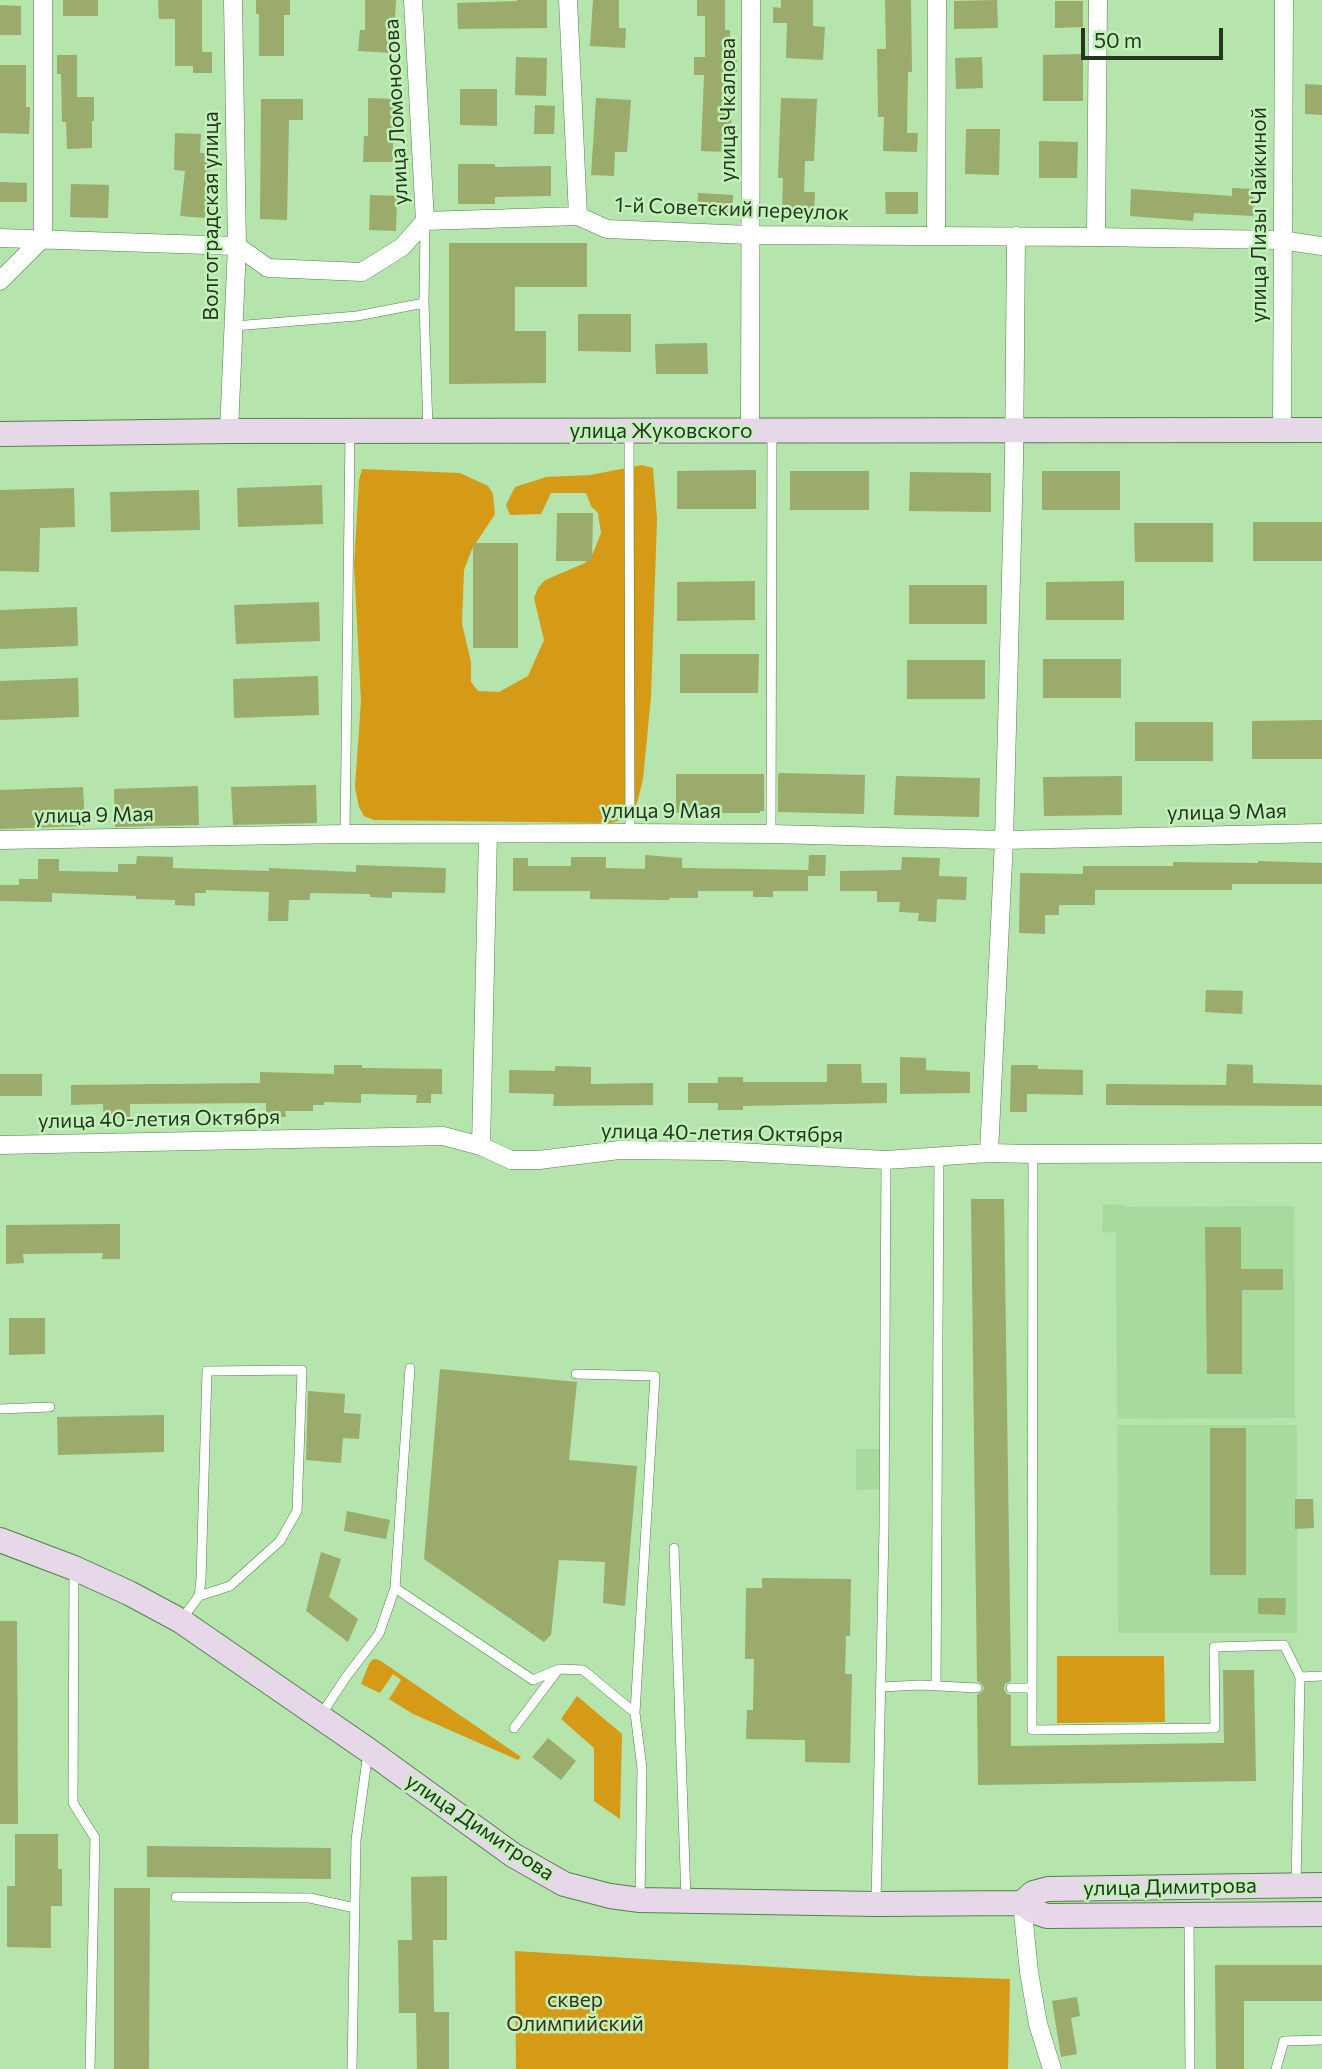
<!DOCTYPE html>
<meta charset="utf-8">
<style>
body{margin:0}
#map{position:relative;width:1322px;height:2069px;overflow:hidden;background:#b5e4ac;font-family:Commissioner,sans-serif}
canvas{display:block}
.scale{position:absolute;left:1081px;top:28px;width:142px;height:32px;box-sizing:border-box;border:4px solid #243620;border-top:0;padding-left:9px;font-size:21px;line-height:24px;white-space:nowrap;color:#243620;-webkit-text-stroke:5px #c2f1b9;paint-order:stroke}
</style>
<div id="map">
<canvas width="1322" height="2069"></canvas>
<div class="scale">50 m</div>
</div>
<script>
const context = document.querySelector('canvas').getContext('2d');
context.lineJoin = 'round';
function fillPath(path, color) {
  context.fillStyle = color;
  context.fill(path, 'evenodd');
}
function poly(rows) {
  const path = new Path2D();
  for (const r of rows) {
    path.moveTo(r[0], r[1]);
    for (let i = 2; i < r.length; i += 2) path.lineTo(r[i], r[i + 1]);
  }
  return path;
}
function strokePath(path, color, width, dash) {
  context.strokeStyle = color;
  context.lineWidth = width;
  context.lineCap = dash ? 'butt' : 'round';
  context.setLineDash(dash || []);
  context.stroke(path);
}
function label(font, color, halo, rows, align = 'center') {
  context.font = font + ' Commissioner,sans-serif';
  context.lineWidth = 5;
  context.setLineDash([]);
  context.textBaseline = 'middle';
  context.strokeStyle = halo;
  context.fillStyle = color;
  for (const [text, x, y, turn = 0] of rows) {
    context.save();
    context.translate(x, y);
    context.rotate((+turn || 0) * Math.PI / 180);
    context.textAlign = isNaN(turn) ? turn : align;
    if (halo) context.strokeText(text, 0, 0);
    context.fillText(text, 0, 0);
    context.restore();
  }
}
const built = poly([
 [1103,1204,1125,1205,1126,1207,1294,1206,1295,1418,1117,1419,1116,1233,1102,1232],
 [1117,1425,1297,1425,1297,1633,1118,1633],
 [856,1449,880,1449,879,1489,856,1490]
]);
const green = poly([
 [642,465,653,468,657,519,651,697,643,779,636,807,630,816,612,823,374,820,364,816,359,807,355,787,361,701,354,565,359,480,362,469,460,473,488,486,493,494,495,514,472,549,464,570,462,624,471,662,471,682,478,691,499,692,528,676,544,640,534,598,538,588,545,580,585,563,593,553,601,533,598,513,591,506,586,493,551,493,541,514,510,515,506,505,515,487,546,477,590,475],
 [1164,1656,1165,1722,1057,1723,1057,1656],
 [376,1659,381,1661,521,1757,518,1760,413,1714,389,1699,401,1680,393,1674,380,1693,361,1684,369,1664,372,1660],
 [577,1696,622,1734,620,1819,594,1801,594,1748,561,1719],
 [515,1951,919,1976,1010,1979,1008,2069,516,2069]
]);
const building = poly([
 [63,0,98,0,98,16,63,16],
 [158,0,202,0,202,52,212,52,212,73,193,73,193,66,175,66,175,19,159,19],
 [256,0,290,0,290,15,284,15,284,56,259,56,259,14,256,14],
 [365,0,396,0,393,53,358,51,360,30,365,30],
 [517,0,547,0,547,28,458,29,457,3,517,1],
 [593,0,619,0,619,28,626,28,625,48,590,46],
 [697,0,725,0,725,30,730,30,730,58,737,58,737,75,733,75,730,152,701,151,704,75,694,75,694,57,705,57,705,16,697,16],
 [781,0,813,0,813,26,825,27,823,60,786,58,787,23,773,23,773,7,781,8],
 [885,0,911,0,912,72,908,72,907,133,918,133,917,152,883,151,884,117,878,117,877,49,886,49],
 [997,0,998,28,954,29,954,1],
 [1055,1,1083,1,1083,27,1055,28],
 [0,5,21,6,21,35,0,35],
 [1083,54,1083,101,1043,101,1043,55],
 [57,55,77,55,77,97,94,97,94,121,92,121,92,148,67,149,66,122,62,122,61,74,57,74],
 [516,57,547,58,546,96,515,95],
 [982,57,983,88,956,89,955,58],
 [0,65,26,65,26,107,30,107,29,134,0,133],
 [1305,84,1322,85,1322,115,1305,114],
 [460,89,497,89,497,126,460,125],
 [368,98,397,99,396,120,393,120,393,162,363,162,364,136,368,136],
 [596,98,631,100,627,152,615,152,614,176,591,175],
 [781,98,817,99,814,161,805,161,804,192,815,192,814,214,782,213,783,178,778,178],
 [261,99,303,99,303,120,289,120,287,220,260,219],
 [535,105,555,106,554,134,534,134],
 [966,129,1000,129,999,175,965,174],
 [175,133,201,134,200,153,211,153,205,218,180,216,185,171,174,170],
 [1039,141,1078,142,1077,178,1039,178],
 [458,164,495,164,495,167,551,166,551,196,495,197,495,204,458,204],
 [0,182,27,183,27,202,0,202],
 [71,184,109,185,108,218,70,217],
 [1232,188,1254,189,1253,216,1194,213,1193,221,1130,216,1131,189,1232,196],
 [885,192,918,192,918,214,886,214],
 [698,193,733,195,732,214,697,212],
 [370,195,397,196,396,231,369,230],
 [449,243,587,243,587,287,515,287,515,331,546,331,546,383,449,384],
 [578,314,631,314,631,352,578,351],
 [707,343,708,374,656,374,655,344],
 [756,470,756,509,677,509,677,471],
 [790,471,869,471,869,510,790,510],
 [1042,471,1120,471,1120,510,1042,510],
 [910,472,991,473,991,512,909,511],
 [322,485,323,524,238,527,237,488],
 [74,488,75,527,40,528,39,572,0,571,0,490],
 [199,490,200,530,111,532,110,492],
 [557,513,593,513,592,561,556,561],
 [1253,522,1322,522,1322,561,1253,561],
 [1134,523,1213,523,1213,562,1135,562],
 [473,543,518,543,518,648,473,648],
 [755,581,755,620,677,621,677,582],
 [1124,581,1124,620,1046,620,1046,582],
 [909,585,987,585,987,624,909,624],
 [319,602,320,641,236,644,234,605],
 [77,607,78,646,0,649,0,610],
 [680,654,759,654,758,693,680,693],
 [1043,659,1121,659,1121,698,1043,698],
 [907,660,985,660,985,699,907,699],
 [318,676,319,715,234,718,233,679],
 [78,678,79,717,0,720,0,681],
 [1322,720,1322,759,1252,759,1252,721],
 [1135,722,1213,722,1213,761,1135,761],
 [780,773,865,775,864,814,778,812,778,774],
 [676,774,764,774,764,811,760,811,760,813,676,813],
 [896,776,980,778,979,817,894,815],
 [1122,776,1122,815,1044,816,1043,777],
 [316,785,317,823,233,825,231,787],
 [198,786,199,825,115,827,114,789],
 [83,787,85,826,0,829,0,790],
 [645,855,682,858,682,868,808,870,808,891,773,891,773,897,753,897,753,891,698,891,698,898,669,898,669,900,590,899,590,891,513,891,513,858,528,858,528,866,571,866,571,857,606,857,606,868,645,869],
 [809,855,826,855,825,876,808,876],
 [137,856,173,857,173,868,269,871,269,868,356,872,356,865,446,868,445,893,392,892,392,898,370,897,370,894,310,893,310,900,289,900,288,921,268,921,269,892,206,890,206,893,195,893,195,906,175,905,175,900,136,899,136,896,52,893,52,902,0,901,0,885,19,885,19,879,38,879,38,859,59,859,59,871,118,872,118,864,136,864],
 [902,857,940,858,939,876,967,877,966,900,937,899,936,922,918,921,919,913,899,912,900,902,877,902,877,891,840,891,840,871,901,870],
 [1258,861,1322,863,1322,884,1232,884,1232,890,1095,890,1095,905,1059,905,1059,915,1045,915,1045,934,1019,933,1020,873,1083,874,1083,866,1173,866,1173,862,1258,863],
 [1206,990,1243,991,1242,1014,1205,1012],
 [900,1057,926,1058,926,1070,970,1072,970,1093,900,1094],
 [827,1064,861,1064,862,1083,887,1083,887,1103,743,1106,743,1110,718,1110,718,1103,688,1103,688,1083,718,1083,718,1077,743,1077,743,1082,827,1082],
 [1227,1064,1253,1065,1253,1083,1322,1085,1322,1106,1106,1105,1106,1084,1226,1085],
 [334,1065,362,1065,362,1068,442,1069,442,1094,431,1094,431,1103,416,1103,417,1095,361,1094,361,1103,324,1102,324,1105,313,1105,313,1111,285,1111,286,1117,266,1117,266,1103,130,1104,130,1117,104,1118,103,1104,71,1105,71,1085,260,1083,260,1072,334,1074],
 [1011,1065,1038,1065,1038,1069,1083,1070,1083,1095,1027,1094,1027,1112,1010,1112],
 [555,1066,591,1067,591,1084,653,1083,653,1105,553,1106,554,1094,509,1093,509,1070,555,1071],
 [0,1074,42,1074,42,1096,0,1096],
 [971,1199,1004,1199,1011,1681,1005,1684,1004,1689,1007,1694,1011,1695,1011,1746,1224,1743,1223,1670,1254,1670,1256,1781,978,1785,977,1695,982,1692,984,1688,981,1683,977,1681],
 [120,1224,120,1259,102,1259,103,1253,23,1254,24,1263,6,1264,6,1225],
 [1205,1227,1241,1227,1241,1269,1283,1269,1283,1290,1242,1290,1242,1374,1207,1374],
 [9,1318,45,1318,45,1354,9,1355],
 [440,1369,577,1382,569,1460,637,1466,625,1606,603,1603,605,1562,559,1560,551,1635,544,1642,424,1559],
 [308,1391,345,1394,344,1413,361,1414,359,1439,343,1438,341,1463,306,1460],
 [164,1415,164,1452,58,1455,57,1417],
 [1210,1428,1246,1428,1246,1575,1210,1575],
 [1295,1499,1313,1499,1314,1528,1295,1529],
 [347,1511,390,1520,386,1539,344,1531],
 [321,1552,341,1559,329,1597,358,1619,348,1642,306,1611],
 [762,1578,851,1579,850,1636,846,1636,845,1674,852,1674,850,1763,805,1762,805,1740,746,1739,747,1710,753,1710,754,1659,745,1659,746,1588,762,1588],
 [1258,1598,1286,1598,1285,1615,1258,1614],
 [0,1621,17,1621,18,1824,0,1824],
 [548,1738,576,1761,561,1780,532,1757],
 [15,1834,58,1834,58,1869,62,1869,62,1906,51,1906,51,1948,7,1947,7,1886,15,1886],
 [147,1846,331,1848,331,1879,147,1877],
 [447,1876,447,1940,433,1940,434,2012,449,2012,449,2069,417,2069,416,2013,399,2013,398,1940,412,1940,411,1877],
 [114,1888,150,1888,149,2069,114,2069],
 [1215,1965,1322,1965,1322,2001,1244,2001,1244,2069,1216,2069],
 [1077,1997,1080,2016,1071,2018,1077,2054,1061,2057,1052,2001]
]);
const lane = poly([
 [424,303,428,430],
 [234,326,357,316,424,303,425,223],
 [629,433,630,833],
 [345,834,350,433],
 [771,834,772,433],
 [1033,1154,1032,1730,1215,1728,1214,1647,1284,1645,1300,1677,1322,1676],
 [576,1374,655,1376,635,1713],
 [0,1409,50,1407],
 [674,1548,686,1899],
 [74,1569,73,1803,95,1838,90,2069],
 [395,1588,533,1680,559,1669,583,1670,635,1713,642,1768,640,1898],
 [182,1619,199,1596,201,1580,207,1371,302,1370,297,1511,280,1541,230,1586,199,1596],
 [936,1686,939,1156],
 [881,1687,920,1685,977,1688],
 [1011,1688,1031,1688],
 [321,1715,346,1677,379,1634,395,1588,410,1368],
 [514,1728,558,1670],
 [1296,1885,1300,1677],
 [176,1897,310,1898,355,1908],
 [876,1902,884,1530,886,1160],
 [1189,1917,1190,2069],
 [352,2069,356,1840,368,1752],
 [1276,2069,1284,2041,1322,2040]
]);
const street = poly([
 [413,0,425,221],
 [568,0,578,216],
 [936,236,937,0],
 [1096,237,1098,0],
 [0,238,237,246,268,268,362,272,402,247,425,221,578,216,607,229,750,235,1096,237,1281,240,1322,246],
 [0,281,43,238,43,0],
 [1282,430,1284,0],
 [229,431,237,246,233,0],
 [750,431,751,0],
 [0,840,345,834,630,833,771,834,1004,840,1322,833],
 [0,1145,443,1136,481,1146,511,1160,539,1160,619,1150,718,1151,886,1160,989,1153,1033,1154,1322,1153],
 [481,1146,488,834],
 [989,1153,1004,840,1014,464,1016,236],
 [1022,1903,1029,1972,1038,2024,1052,2069]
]);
const secondary = poly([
 [0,434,229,431,1322,430],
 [0,1540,74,1568,129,1593,181,1621,368,1750,513,1855,564,1884,610,1896,640,1900,876,1904,1022,1903,1033,1911,1047,1916,1322,1914],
 [1022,1903,1033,1893,1048,1889,1322,1885]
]);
const streetNames = [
 ["улица Чкалова",728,110,-90],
 ["улица Ломоносова",396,112,-93],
 ["1-й Советский переулок",732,209,2],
 ["улица Лизы Чайкиной",1259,215,-90],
 ["Волгоградская улица",211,216,-90],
 ["улица Жуковского",661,431],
 ["улица 9 Мая",661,811],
 ["улица 9 Мая",1227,812,-1],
 ["улица 9 Мая",94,815,-1],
 ["улица 40-летия Октября",159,1119,-1],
 ["улица 40-летия Октября",722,1133,1],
 ["улица Димитрова",480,1827,34],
 ["улица Димитрова",1170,1887,-1]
];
const parkNames = [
 ["сквер",575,2000],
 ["Олимпийский",575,2024]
];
fillPath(built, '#a7db9d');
fillPath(green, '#d59b17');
fillPath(building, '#9aab6b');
strokePath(lane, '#56804e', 10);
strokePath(street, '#56804e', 19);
strokePath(secondary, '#56804e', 26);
strokePath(lane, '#fff', 9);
strokePath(street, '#fff', 18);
strokePath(secondary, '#e6d7e9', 24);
label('21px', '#243620', '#c2f1b9', streetNames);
label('21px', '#3c301b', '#c2f1b9', parkNames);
</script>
